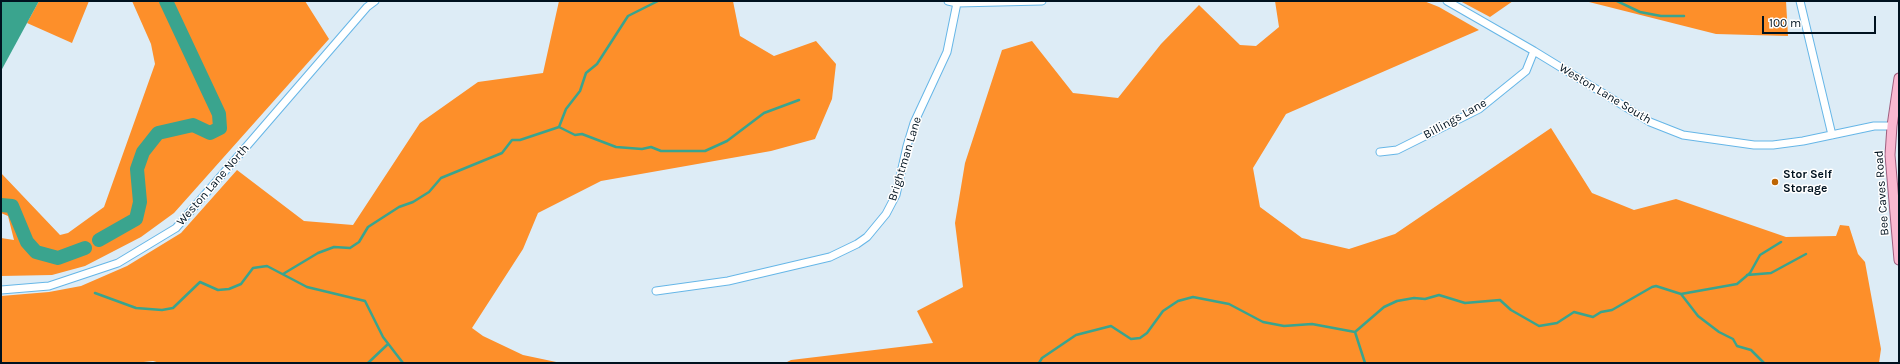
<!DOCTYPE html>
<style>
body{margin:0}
#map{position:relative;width:1900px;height:364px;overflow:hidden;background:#ddecf6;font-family:Karla,sans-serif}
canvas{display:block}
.frame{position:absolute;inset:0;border:2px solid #00121f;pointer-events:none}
.scale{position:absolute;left:1762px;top:16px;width:114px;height:18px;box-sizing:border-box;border:2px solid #00121f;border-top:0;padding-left:5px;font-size:12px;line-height:14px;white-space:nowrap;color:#00121f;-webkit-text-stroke:3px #fff;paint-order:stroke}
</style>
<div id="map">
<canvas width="1900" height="364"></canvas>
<div class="frame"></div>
<div class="scale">100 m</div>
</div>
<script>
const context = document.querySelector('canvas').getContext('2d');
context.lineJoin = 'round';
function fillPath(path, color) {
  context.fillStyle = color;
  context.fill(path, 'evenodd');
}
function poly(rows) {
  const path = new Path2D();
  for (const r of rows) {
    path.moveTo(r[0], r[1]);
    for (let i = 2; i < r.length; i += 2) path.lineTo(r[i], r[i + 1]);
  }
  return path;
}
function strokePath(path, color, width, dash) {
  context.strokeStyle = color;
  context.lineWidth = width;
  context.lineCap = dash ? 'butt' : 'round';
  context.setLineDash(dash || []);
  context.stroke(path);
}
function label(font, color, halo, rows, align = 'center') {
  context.font = font + ' Karla,sans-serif';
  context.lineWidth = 3;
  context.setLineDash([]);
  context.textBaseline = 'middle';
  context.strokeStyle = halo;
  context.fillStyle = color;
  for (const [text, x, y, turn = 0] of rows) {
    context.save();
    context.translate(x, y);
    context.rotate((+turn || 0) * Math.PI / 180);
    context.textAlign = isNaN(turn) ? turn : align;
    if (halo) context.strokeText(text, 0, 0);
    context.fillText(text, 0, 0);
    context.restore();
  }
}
const forest = poly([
 [39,1,89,1,72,43,27,23],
 [132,1,305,1,329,39,174,213,141,237,85,266,52,275,1,276,1,238,14,240,8,216,1,213,1,173,60,235,68,233,104,207,155,64,151,44],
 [559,1,733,1,740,36,774,56,816,41,836,64,832,99,815,139,771,151,601,181,538,213,523,249,472,328,483,336,523,355,561,363,160,363,153,361,134,363,1,363,1,296,49,292,81,286,127,266,181,233,237,170,304,221,353,225,420,123,478,82,543,73],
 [1275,1,1424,1,1439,7,1479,30,1286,114,1253,168,1260,207,1302,238,1349,249,1395,234,1551,128,1592,193,1634,210,1676,199,1786,237,1836,236,1840,225,1849,226,1858,254,1865,262,1881,349,1879,363,785,363,791,360,933,343,917,311,963,287,955,223,965,163,1002,50,1032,41,1073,93,1118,98,1161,44,1199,5,1240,45,1256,46,1279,27],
 [1460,1,1513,1,1490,17],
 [1585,1,1786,1,1788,36,1716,34]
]);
const water = poly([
 [1,1,39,1,1,71]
]);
const stream = poly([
 [1617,1,1640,12,1661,16,1684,16],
 [559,127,575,135,582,134,616,147,642,149,651,147,661,151,705,151,727,141,764,113,799,100],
 [283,274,318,253,334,247,350,248,359,242,368,227,399,207,413,202,429,192,441,178,502,153,512,140,520,140,559,127,566,109,580,91,586,73,597,64,628,16,658,1],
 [1747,275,1771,273,1806,254],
 [95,293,136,308,162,310,173,308,200,282,218,290,229,289,241,284,253,268,267,266,307,287,365,301,383,337,403,363],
 [1681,294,1737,284,1750,273,1760,255,1781,242],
 [1355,332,1384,307,1397,301,1414,298,1425,299,1439,295,1465,303,1500,300,1511,310,1539,326,1557,323,1574,312,1593,317,1601,312,1612,310,1652,287,1656,286,1681,294,1698,316,1719,332,1733,339,1737,346,1751,350,1764,363],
 [368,363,388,344],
 [1039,363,1042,358,1076,335,1111,326,1131,339,1140,338,1147,333,1163,311,1178,301,1193,297,1229,304,1263,322,1284,326,1312,324,1355,332,1365,363]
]);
const river = poly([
 [1,205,12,206,27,242,36,252,58,258,85,248],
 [99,240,136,219,140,202,137,169,143,152,158,133,193,125,210,133,220,128,219,114,166,1]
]);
const minor = poly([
 [948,1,957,3,1042,1],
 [1447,1,1534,51,1650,122,1683,135,1754,145,1773,145,1803,141,1874,126,1892,126],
 [1800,1,1832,135],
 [1380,152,1397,150,1479,109,1526,71,1534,51],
 [1,290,49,286,118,263,176,228,367,7,375,1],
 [656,291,728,281,830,257,857,244,867,237,886,214,896,195,907,146,914,123,947,52,957,3]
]);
const major = poly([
 [1899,78,1892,126,1890,155,1899,260]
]);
const markers = [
 [1775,182,4,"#be6503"]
];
const streetNames = [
 ["Weston Lane South",1605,94,31],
 ["Billings Lane",1455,119,-29],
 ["Brightman Lane",905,159,-73],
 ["Weston Lane North",213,185,-49],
 ["Bee Caves Road",1882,193,-94]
];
const poiNames = [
 ["Stor Self",1783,175],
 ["Storage",1783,189]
];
fillPath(forest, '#fd8f2a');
fillPath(water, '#3aa48e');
strokePath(stream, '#3aa48e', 2.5);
strokePath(river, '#3aa48e', 14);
strokePath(minor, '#66b6e7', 9);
strokePath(major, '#9f5f7f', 11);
strokePath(minor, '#fff', 7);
strokePath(major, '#f9b8d1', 9);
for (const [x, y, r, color] of markers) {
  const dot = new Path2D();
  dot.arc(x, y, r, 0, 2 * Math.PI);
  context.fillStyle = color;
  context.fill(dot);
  strokePath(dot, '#fff', 1.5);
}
label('12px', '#00121f', '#fff', streetNames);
label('bold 12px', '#00121f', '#fff', poiNames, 'left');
</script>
